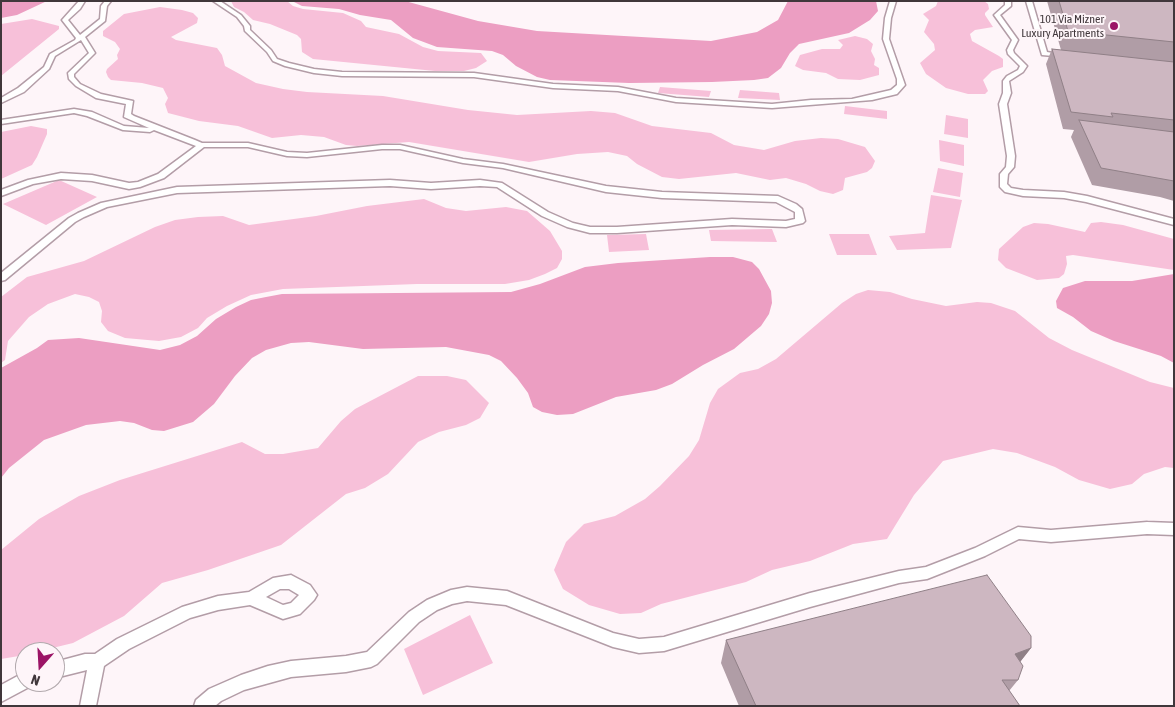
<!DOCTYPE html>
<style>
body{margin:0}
#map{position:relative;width:1175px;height:707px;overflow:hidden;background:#fef5f9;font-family:"Asap Condensed",sans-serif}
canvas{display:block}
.frame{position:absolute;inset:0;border:2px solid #40373b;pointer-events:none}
.north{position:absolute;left:15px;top:642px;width:50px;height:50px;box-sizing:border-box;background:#fef5f9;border:1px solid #b2a9ad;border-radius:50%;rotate:199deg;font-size:14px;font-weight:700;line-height:20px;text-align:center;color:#40373b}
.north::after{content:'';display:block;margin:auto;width:18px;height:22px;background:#9b1466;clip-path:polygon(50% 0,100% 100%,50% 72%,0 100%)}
</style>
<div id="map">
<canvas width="1175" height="707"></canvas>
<div class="frame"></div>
<div class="north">N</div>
</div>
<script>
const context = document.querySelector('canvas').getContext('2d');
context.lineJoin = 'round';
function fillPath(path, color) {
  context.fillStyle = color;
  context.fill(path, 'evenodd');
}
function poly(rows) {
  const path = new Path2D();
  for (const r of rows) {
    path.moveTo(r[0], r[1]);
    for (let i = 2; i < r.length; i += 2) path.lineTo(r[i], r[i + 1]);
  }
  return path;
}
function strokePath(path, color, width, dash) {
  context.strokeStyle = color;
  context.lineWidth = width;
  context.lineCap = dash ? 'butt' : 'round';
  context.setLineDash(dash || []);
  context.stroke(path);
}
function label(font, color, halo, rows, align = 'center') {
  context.font = font + ' "Asap Condensed",sans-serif';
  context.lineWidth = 4;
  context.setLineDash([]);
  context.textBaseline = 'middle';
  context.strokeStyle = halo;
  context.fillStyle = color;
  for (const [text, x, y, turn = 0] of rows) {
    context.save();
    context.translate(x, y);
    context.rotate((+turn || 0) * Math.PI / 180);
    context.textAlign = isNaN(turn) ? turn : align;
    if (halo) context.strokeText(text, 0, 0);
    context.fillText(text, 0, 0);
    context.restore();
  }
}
const green = poly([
 [231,1,287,1,293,6,303,9,343,13,361,21,366,27,399,34,423,47,438,51,481,53,487,61,476,68,464,71,435,71,313,59,302,52,301,39,297,35,270,24,253,20,244,12,234,7],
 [938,1,984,1,988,4,989,9,985,13,985,15,993,27,975,30,970,34,972,41,999,56,1003,59,1003,67,992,71,983,80,988,91,985,94,968,94,946,88,926,74,920,63,935,50,934,44,924,32,929,20,923,14,936,6],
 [160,7,182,10,193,13,198,18,197,23,171,37,176,40,217,48,222,55,225,66,256,83,283,89,307,92,383,96,468,110,517,115,591,111,615,113,652,126,711,133,734,145,764,150,795,141,821,138,838,139,865,147,875,161,872,168,867,172,845,178,843,190,833,194,820,191,806,184,786,178,770,180,736,173,679,179,662,177,637,164,627,156,608,152,577,154,529,162,409,142,357,146,346,145,324,137,301,135,272,138,238,126,199,121,168,113,165,104,168,98,163,88,142,83,111,80,108,77,106,72,107,69,118,59,117,55,120,49,115,42,103,36,103,31,124,14],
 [32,19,59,26,59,29,1,76,1,24],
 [855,36,867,39,873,44,871,51,875,59,874,65,879,68,879,75,860,80,838,79,826,73,803,70,795,66,800,55,822,49,840,49,843,45,838,40],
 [660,87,711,91,709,97,658,93],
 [740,90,779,93,780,100,738,98],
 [845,106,887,111,887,119,844,114],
 [946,115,968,119,968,138,944,134],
 [31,126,47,129,47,134,37,157,32,165,1,179,1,132],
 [939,140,964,145,964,166,940,161],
 [938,168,963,173,960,197,933,192],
 [59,180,97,197,46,225,3,204],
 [931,195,962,200,951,248,897,250,889,236,925,233],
 [424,199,446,208,466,211,506,207,527,211,550,231,562,251,562,259,557,268,545,274,529,280,505,284,417,284,283,289,251,295,227,306,207,318,198,328,181,337,159,341,125,338,108,331,101,322,102,311,99,302,89,297,75,294,48,304,29,317,8,341,5,360,1,363,1,297,27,277,84,261,155,227,175,220,198,217,223,216,249,225,316,216,367,206],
 [1101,222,1123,225,1174,239,1174,270,1073,255,1066,256,1067,264,1064,274,1059,278,1037,280,1006,268,998,260,999,249,1023,227,1034,223,1048,224,1085,232,1091,223],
 [772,229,777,242,711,241,709,230],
 [646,234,649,250,609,252,607,235],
 [829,234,869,234,877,255,837,255],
 [868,290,890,292,912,299,946,306,977,302,991,303,1015,311,1049,338,1072,350,1150,382,1174,388,1174,468,1165,467,1144,474,1132,484,1110,489,1079,480,1055,467,1017,453,993,449,943,461,914,495,887,539,853,544,810,561,772,570,746,582,661,604,641,613,620,614,589,605,563,589,554,570,566,542,584,524,615,516,645,499,660,486,689,456,699,440,710,403,718,389,740,373,758,369,776,359,842,303,856,294],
 [418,376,447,376,466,380,489,403,480,418,466,425,439,432,418,442,388,474,365,488,346,494,281,545,208,570,162,583,124,616,73,643,36,652,25,652,25,655,1,659,1,550,39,519,79,496,120,480,242,442,265,454,283,454,318,448,341,421,355,409],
 [470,615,493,663,423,695,404,649]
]);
const water = poly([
 [1,1,47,1,17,15,1,18],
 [292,1,405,1,478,21,537,31,711,41,757,32,778,20,788,1,876,1,878,11,870,20,849,33,799,44,790,53,781,68,768,78,754,80,712,82,629,83,550,80,537,77,516,66,503,55,492,51,437,47,413,38,391,20,360,15,339,9,302,6],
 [710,257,733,257,752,262,759,269,771,291,772,303,769,314,761,326,734,349,703,365,672,384,656,390,616,397,573,414,557,415,542,412,533,407,528,393,517,378,501,361,489,355,446,347,363,349,309,342,291,343,266,350,252,358,235,376,214,404,193,422,164,431,152,430,134,423,120,421,86,425,44,440,9,468,1,478,1,368,37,348,48,340,79,338,160,350,180,345,197,336,216,319,236,307,251,300,266,297,282,294,511,292,540,284,585,267,618,263],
 [1174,274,1174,363,1161,356,1114,341,1091,331,1073,317,1057,308,1056,301,1063,288,1085,281,1132,281]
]);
const lane = poly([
 [79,1,85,1,80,9,68,20,80,35,100,19,101,6,105,1,111,1,107,6,105,21,85,37,95,53,74,74,74,77,80,84,101,94,133,101,131,114,134,116,195,140,202,143,248,143,287,152,307,153,382,145,400,145,463,159,503,164,606,186,662,192,778,196,796,204,802,209,805,221,803,223,786,227,732,225,617,233,590,233,567,227,542,216,497,187,480,186,431,189,390,186,177,193,107,207,84,217,75,222,5,280,1,281,1,273,69,218,78,213,101,203,177,187,390,180,431,183,480,180,502,183,548,212,573,223,590,227,617,227,732,219,786,221,795,219,795,212,776,202,662,198,606,192,503,168,463,163,400,149,382,149,307,157,287,156,248,147,204,147,164,178,140,187,129,189,92,181,61,179,33,184,1,196,1,190,28,180,61,173,92,175,129,183,138,182,158,174,196,146,154,130,150,132,123,130,87,116,74,113,1,124,1,120,74,109,92,112,124,126,149,128,124,117,126,104,96,98,76,86,69,79,68,73,89,53,81,40,55,56,49,69,24,92,1,103,1,98,18,88,44,67,50,54,75,40,76,38,62,20,79,1],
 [213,1,220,1,241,15,250,26,250,30,271,50,277,59,289,63,314,69,342,72,474,73,553,84,618,87,676,98,772,104,811,100,852,99,891,90,897,85,897,79,883,39,885,18,890,1,896,1,891,18,889,39,905,85,897,94,872,100,772,108,676,102,618,91,553,88,474,77,342,76,314,73,285,66,273,61,267,52,245,31,244,26,237,17,213,1],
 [1005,1,1011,1,1011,6,1000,15,1018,40,1013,50,1014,53,1027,66,1023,72,1009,81,1011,93,1007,104,1015,156,1014,167,1008,174,1007,184,1011,188,1023,190,1064,192,1087,196,1174,219,1174,225,1086,202,1064,198,1023,196,1005,192,1000,187,1000,174,1006,167,1007,156,999,104,1003,93,1003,81,1007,76,1018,70,1020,66,1008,54,1007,50,1012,40,994,15,1005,5,1005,1],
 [1026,1,1032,1,1047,52,1065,55,1065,57,1042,55,1026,1],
 [1147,522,1174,523,1174,535,1147,534,1051,542,1019,539,985,556,927,579,899,583,810,607,664,651,639,653,613,647,506,605,467,601,452,604,437,610,419,622,377,664,371,667,346,672,291,677,244,690,221,701,215,706,194,706,196,700,209,689,241,675,268,666,291,661,346,656,367,652,409,612,427,600,451,590,467,587,507,591,613,633,639,639,664,637,810,593,899,571,926,567,975,548,1018,527,1051,530,1147,522],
 [291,575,310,585,317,595,314,600,300,614,283,619,250,605,218,610,190,618,129,649,104,666,96,706,80,706,87,670,55,678,55,662,85,654,95,654,117,639,182,607,218,596,249,592,273,578,291,575],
 [280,589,289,589,299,595,291,603,283,605,266,597,280,589],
 [25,672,25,682,32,682,31,686,1,702,1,685,25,672]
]);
const wall = poly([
 [1047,1,1174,1,1174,201,1160,197,1092,185,1071,137,1074,130,1063,129,1046,64,1052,49,1061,50],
 [726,640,1031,648,1020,662,1018,680,1009,691,1020,706,739,706,721,663]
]);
const shadedWall = poly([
 [1031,648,1013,671,1015,654]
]);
const building = poly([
 [1059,1,1174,1,1174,42,1068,31,1059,1],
 [1052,49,1174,62,1174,120,1111,113,1113,117,1071,112,1052,49],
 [1079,120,1174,132,1174,181,1101,168,1079,120],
 [987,575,1031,636,1031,648,1015,654,1023,666,1018,680,1002,680,1020,706,756,706,726,640,987,575]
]);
const markers = [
 [1114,26,5,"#9b1466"]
];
const farPoinames = [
 ["101 Via Mizner",1104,19],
 ["Luxury Apartments",1104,33]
];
fillPath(green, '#f7c0d9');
fillPath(water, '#ec9ec2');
strokePath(lane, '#b39da7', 3);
fillPath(lane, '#fff');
fillPath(wall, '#b09da6');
fillPath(shadedWall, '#908087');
fillPath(building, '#cdb7c1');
strokePath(building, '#908087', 1);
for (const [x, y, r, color] of markers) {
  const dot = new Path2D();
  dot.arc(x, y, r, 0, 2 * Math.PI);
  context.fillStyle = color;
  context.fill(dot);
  strokePath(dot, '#fef5f9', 2);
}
label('12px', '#40373b', '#fef5f9', farPoinames, 'right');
</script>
